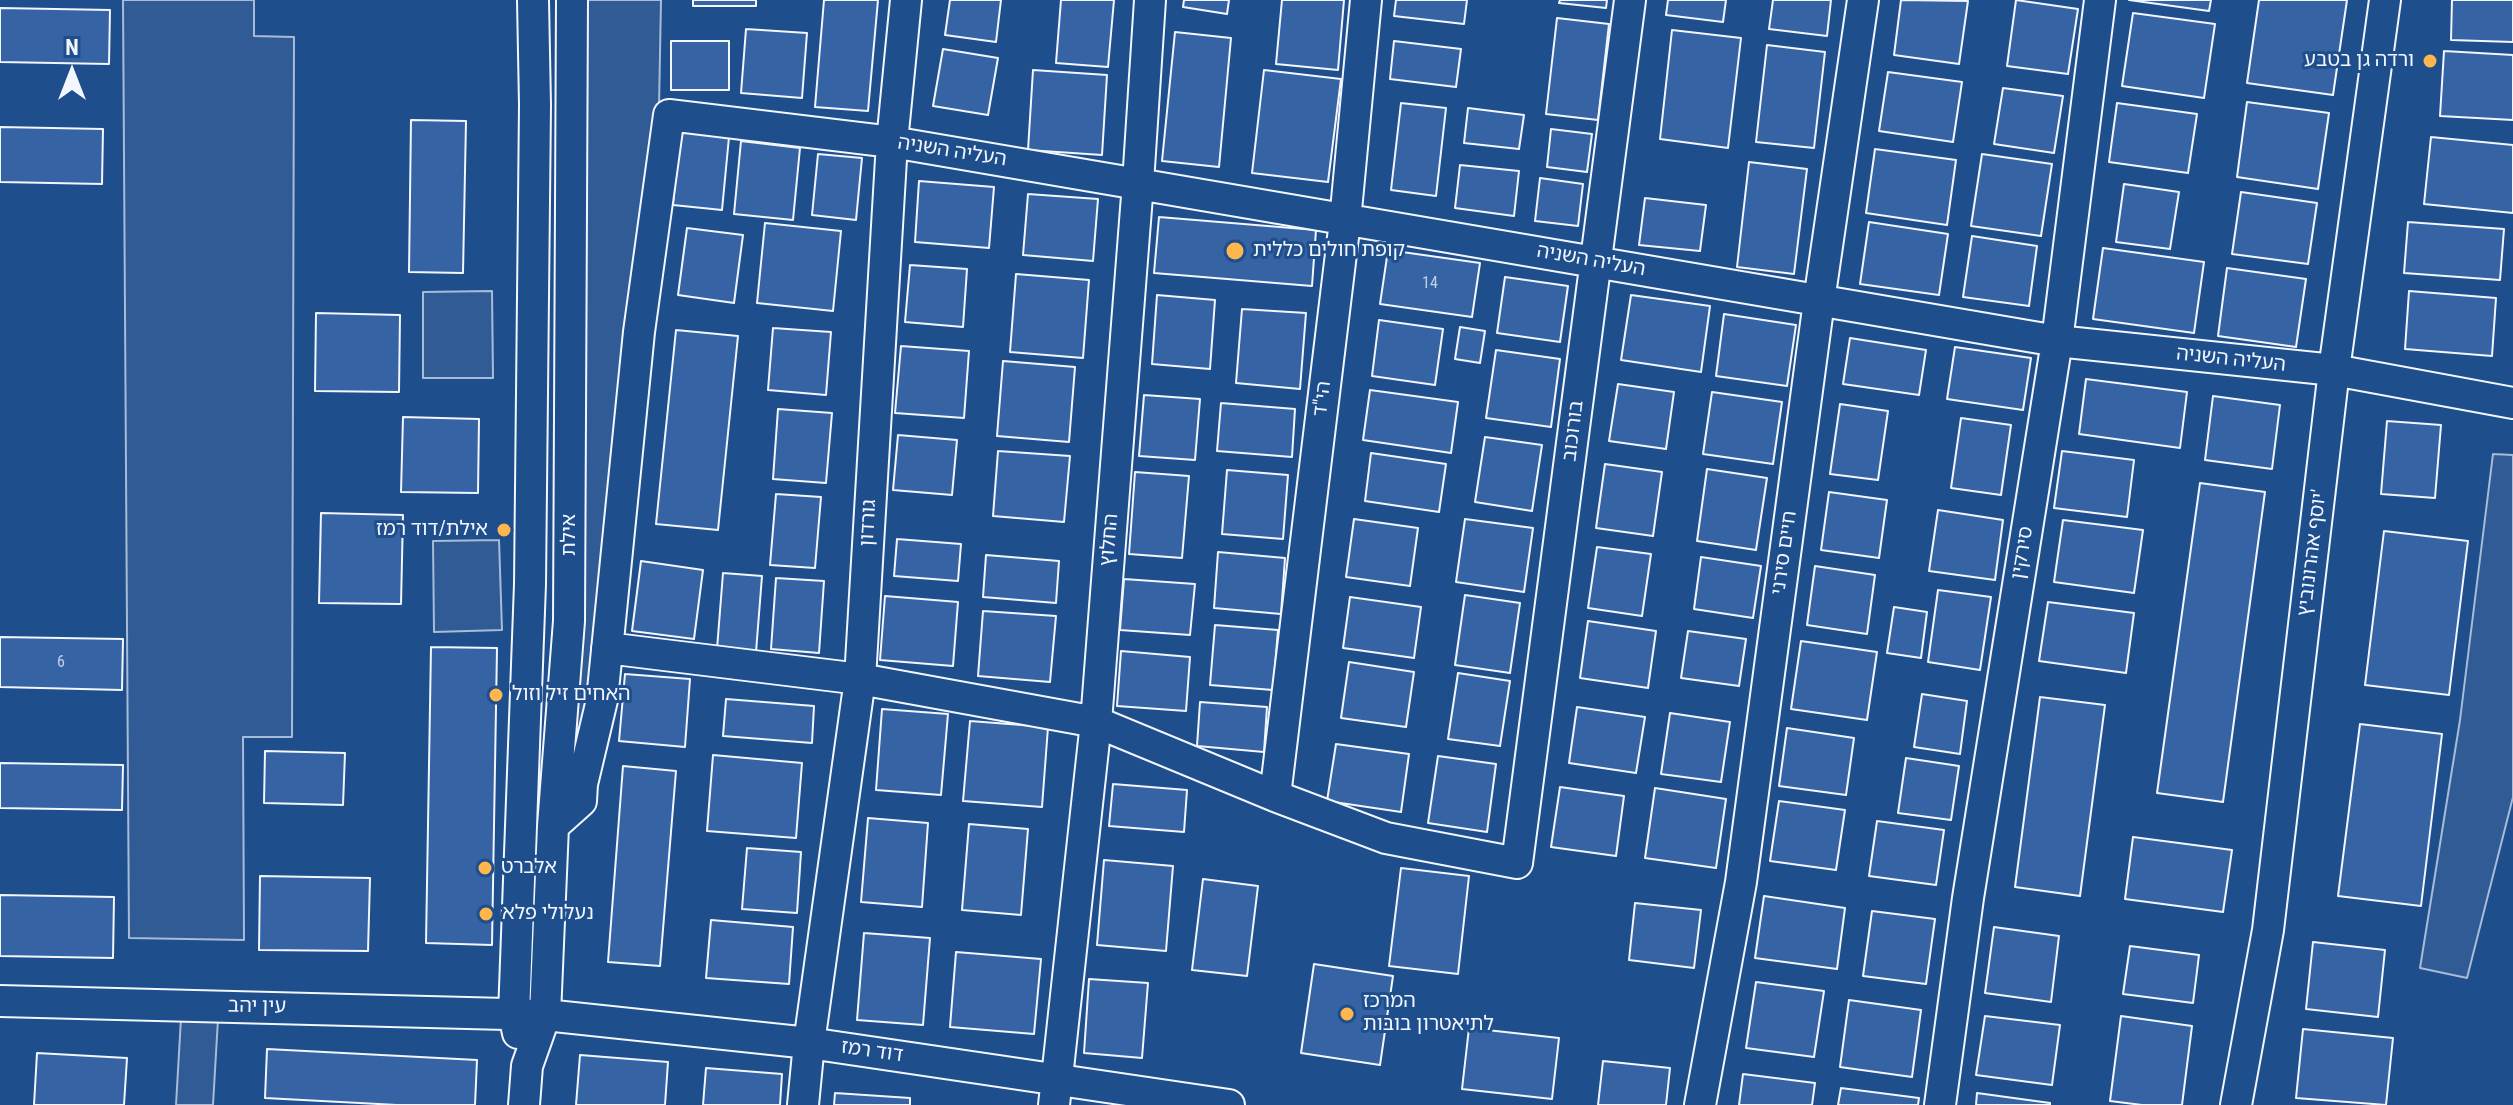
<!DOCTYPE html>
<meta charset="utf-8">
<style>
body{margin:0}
#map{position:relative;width:2513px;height:1105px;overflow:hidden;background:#1f4e8c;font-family:"Roboto Condensed",sans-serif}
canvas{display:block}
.north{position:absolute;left:32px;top:32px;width:80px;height:80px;-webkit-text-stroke:6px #1f4e8c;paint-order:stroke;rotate:0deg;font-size:22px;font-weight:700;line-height:32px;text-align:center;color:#f2f6ff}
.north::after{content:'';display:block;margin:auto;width:28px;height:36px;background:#f2f6ff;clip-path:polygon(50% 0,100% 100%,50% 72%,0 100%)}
</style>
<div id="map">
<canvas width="2513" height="1105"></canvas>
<div class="north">N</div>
</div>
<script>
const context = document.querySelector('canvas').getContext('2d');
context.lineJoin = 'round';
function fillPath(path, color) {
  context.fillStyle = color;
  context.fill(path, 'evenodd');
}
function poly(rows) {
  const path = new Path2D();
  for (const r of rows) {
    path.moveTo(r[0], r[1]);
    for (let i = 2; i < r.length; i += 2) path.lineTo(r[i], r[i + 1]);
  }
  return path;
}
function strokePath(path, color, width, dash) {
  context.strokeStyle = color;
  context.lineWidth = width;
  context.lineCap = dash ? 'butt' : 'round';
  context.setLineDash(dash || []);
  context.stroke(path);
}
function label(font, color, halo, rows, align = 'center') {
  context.font = font + ' "Roboto Condensed","Noto Sans Hebrew",sans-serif';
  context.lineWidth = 6;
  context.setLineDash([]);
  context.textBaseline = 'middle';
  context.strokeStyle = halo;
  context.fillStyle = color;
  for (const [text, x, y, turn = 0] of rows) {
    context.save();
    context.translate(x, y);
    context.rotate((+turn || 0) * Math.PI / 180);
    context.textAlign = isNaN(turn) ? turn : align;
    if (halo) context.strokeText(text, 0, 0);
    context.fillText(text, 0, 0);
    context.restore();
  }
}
const built = poly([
 [123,0,254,0,254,36,294,37,292,737,243,737,244,940,129,938,123,0],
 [580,0,661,0,658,161,595,699,560,795,580,0],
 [492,291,493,378,423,378,423,292,492,291],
 [2493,454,2513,455,2513,797,2467,978,2420,968,2460,720,2493,454],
 [499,540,502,630,434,632,433,541,499,540],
 [181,1018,218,1019,213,1105,176,1105,181,1018]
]);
const building = poly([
 [693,0,756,0,756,6,693,6,693,0],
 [824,0,878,0,868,111,815,107,824,0],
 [950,0,1001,0,996,42,945,35,950,0],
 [1061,0,1114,0,1108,67,1056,63,1061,0],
 [1184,0,1229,0,1227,14,1183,7,1184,0],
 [1282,0,1344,0,1338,70,1276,64,1282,0],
 [1396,0,1467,0,1464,24,1394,16,1396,0],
 [1560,0,1607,0,1606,8,1559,3,1560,0],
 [1668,0,1726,0,1723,22,1666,15,1668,0],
 [1773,0,1831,0,1827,36,1769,29,1773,0],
 [1901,0,1968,1,1959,64,1894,55,1901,0],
 [2016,0,2078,9,2068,74,2007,66,2016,0],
 [2129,0,2211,0,2209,11,2129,0],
 [2259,0,2347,0,2333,95,2247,83,2259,0],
 [2452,0,2513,0,2513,42,2451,40,2452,0],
 [0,8,110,10,109,64,0,62,0,8],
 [2133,13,2215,24,2204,98,2122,86,2133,13],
 [1557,18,1609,24,1598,120,1546,114,1557,18],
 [746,29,807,33,802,98,741,93,746,29],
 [1672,30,1741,38,1728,148,1660,139,1672,30],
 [1175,32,1231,38,1219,167,1162,161,1175,32],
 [671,41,729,41,729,90,671,90,671,41],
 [1394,41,1461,49,1456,87,1390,79,1394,41],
 [1767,45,1825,52,1814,148,1756,142,1767,45],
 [943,49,998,58,988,115,933,106,943,49],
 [2444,51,2513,55,2513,120,2440,116,2444,51],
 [1033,70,1107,75,1102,155,1028,150,1033,70],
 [1264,70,1341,79,1328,182,1252,173,1264,70],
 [1888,72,1962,82,1953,142,1879,131,1888,72],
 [2003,88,2063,96,2054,153,1994,144,2003,88],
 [2247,102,2329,113,2318,189,2237,177,2247,102],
 [1401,103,1446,108,1436,196,1391,190,1401,103],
 [2117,103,2197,114,2188,173,2109,162,2117,103],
 [1468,108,1524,115,1519,149,1464,143,1468,108],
 [411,120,466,121,463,273,409,272,411,120],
 [0,127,103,129,102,184,0,182,0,127],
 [1551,129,1592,134,1587,172,1547,167,1551,129],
 [680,132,729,137,722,210,673,205,680,132],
 [2431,137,2513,145,2513,213,2424,204,2431,137],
 [741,141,800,148,793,220,734,214,741,141],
 [1875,149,1956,160,1947,225,1866,213,1875,149],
 [818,154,862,158,856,220,812,215,818,154],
 [1982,154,2052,164,2041,236,1971,226,1982,154],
 [1749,162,1807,169,1794,274,1737,267,1749,162],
 [1460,165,1519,171,1514,216,1455,208,1460,165],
 [1540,178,1583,184,1578,226,1535,221,1540,178],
 [919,181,994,187,989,248,915,242,919,181],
 [2124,184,2179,192,2170,249,2116,242,2124,184],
 [2241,192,2317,203,2308,264,2232,254,2241,192],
 [1028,194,1098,199,1093,261,1023,255,1028,194],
 [1645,198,1706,205,1700,251,1639,245,1645,198],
 [1159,217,1316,230,1312,286,1154,273,1159,217],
 [1869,222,1948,234,1939,295,1860,284,1869,222],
 [2408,222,2504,229,2500,280,2404,273,2408,222],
 [765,223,841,231,833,311,757,303,765,223],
 [687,228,743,235,734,303,678,295,687,228],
 [1972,236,2037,246,2029,306,1963,297,1972,236],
 [2103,248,2204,262,2194,333,2093,319,2103,248],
 [1388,250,1480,263,1472,317,1380,304,1388,250],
 [910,265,967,269,963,327,905,322,910,265],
 [2227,268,2306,279,2296,347,2218,336,2227,268],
 [1016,274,1089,280,1083,358,1010,352,1016,274],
 [1505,277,1568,286,1560,342,1497,333,1505,277],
 [2409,291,2496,298,2492,356,2405,349,2409,291],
 [1157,295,1215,300,1210,369,1152,364,1157,295],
 [1631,295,1710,306,1701,372,1621,360,1631,295],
 [1242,309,1306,313,1300,389,1236,383,1242,309],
 [316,313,400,315,399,392,315,391,316,313],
 [1724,314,1796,325,1787,386,1716,376,1724,314],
 [1379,320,1443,329,1435,385,1372,376,1379,320],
 [1460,327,1485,331,1480,363,1455,359,1460,327],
 [773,328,831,332,826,395,768,390,773,328],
 [676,330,738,336,718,530,656,524,676,330],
 [1850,338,1926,350,1919,395,1843,384,1850,338],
 [901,346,969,351,964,418,895,413,901,346],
 [1955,347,2031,358,2023,410,1947,399,1955,347],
 [1496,350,1560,359,1551,427,1486,418,1496,350],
 [1003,361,1075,367,1069,442,997,436,1003,361],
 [2086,379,2187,392,2180,448,2079,434,2086,379],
 [1618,384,1674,392,1666,449,1609,441,1618,384],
 [1370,390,1458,402,1451,453,1363,440,1370,390],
 [1712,392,1782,402,1773,464,1703,454,1712,392],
 [1144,395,1200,399,1195,460,1139,456,1144,395],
 [2213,396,2280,405,2272,469,2205,460,2213,396],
 [1221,403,1295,409,1292,457,1217,451,1221,403],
 [1840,404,1888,411,1878,480,1830,474,1840,404],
 [778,409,832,413,826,483,773,479,778,409],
 [403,417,479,419,478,493,401,492,403,417],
 [1961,418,2011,425,2001,495,1951,488,1961,418],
 [2387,421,2441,425,2435,498,2381,494,2387,421],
 [898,435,957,440,952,495,893,490,898,435],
 [1485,437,1542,445,1532,511,1475,502,1485,437],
 [998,451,1070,456,1064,522,993,516,998,451],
 [2062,451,2134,460,2127,517,2054,508,2062,451],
 [1371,453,1446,464,1439,512,1365,501,1371,453],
 [1605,464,1662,472,1653,536,1596,528,1605,464],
 [1707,469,1767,478,1756,550,1697,541,1707,469],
 [1227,470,1288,475,1283,539,1222,534,1227,470],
 [1135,472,1189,476,1182,558,1129,554,1135,472],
 [2200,483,2265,492,2223,802,2157,793,2200,483],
 [1829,492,1887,500,1879,558,1821,550,1829,492],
 [776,494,821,497,815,568,770,565,776,494],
 [1938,510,2003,520,1995,580,1929,571,1938,510],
 [321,513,403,515,401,604,319,603,321,513],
 [1354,519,1418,528,1410,586,1346,577,1354,519],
 [1465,519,1533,528,1524,592,1456,582,1465,519],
 [2063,520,2143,530,2134,593,2054,582,2063,520],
 [2384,531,2468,541,2449,695,2365,685,2384,531],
 [897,539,961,544,958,581,894,576,897,539],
 [1597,547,1651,554,1642,616,1588,608,1597,547],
 [1218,552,1285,558,1281,614,1214,608,1218,552],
 [986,555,1059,561,1056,603,983,597,986,555],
 [1701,557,1761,566,1753,618,1694,609,1701,557],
 [641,561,703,570,694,639,632,631,641,561],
 [1815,566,1875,575,1867,634,1807,625,1815,566],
 [723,573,762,576,756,652,717,649,723,573],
 [776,578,824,581,819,653,771,649,776,578],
 [1124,579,1195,584,1190,635,1120,630,1124,579],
 [1938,590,1991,597,1980,670,1928,662,1938,590],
 [1465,595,1520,603,1510,673,1455,665,1465,595],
 [885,596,958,602,953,666,880,660,885,596],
 [1350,597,1421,607,1414,658,1343,648,1350,597],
 [2048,602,2134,613,2126,673,2039,661,2048,602],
 [1894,607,1927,612,1921,658,1887,653,1894,607],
 [983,611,1056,616,1050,682,978,676,983,611],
 [1588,621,1656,631,1648,688,1580,678,1588,621],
 [1215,625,1278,630,1273,690,1210,685,1215,625],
 [1688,631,1746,639,1739,686,1681,678,1688,631],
 [0,637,123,639,122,690,0,687,0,637],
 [1801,641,1877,652,1867,720,1791,709,1801,641],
 [431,647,497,648,492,945,426,943,431,647],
 [1121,651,1190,657,1186,711,1117,706,1121,651],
 [1349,662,1414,672,1406,727,1341,718,1349,662],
 [1458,673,1510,681,1500,746,1448,739,1458,673],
 [625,674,690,679,685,747,619,741,625,674],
 [1922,694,1967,701,1960,754,1914,747,1922,694],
 [2040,697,2105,705,2080,896,2015,887,2040,697],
 [726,699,814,706,812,743,723,736,726,699],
 [1200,702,1267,707,1264,752,1197,746,1200,702],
 [1577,707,1645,717,1636,773,1569,763,1577,707],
 [882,709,948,714,941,795,876,790,882,709],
 [1670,713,1730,722,1721,782,1661,774,1670,713],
 [970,721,1048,727,1042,807,963,801,970,721],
 [2360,724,2442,734,2421,906,2338,896,2360,724],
 [1787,728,1854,738,1846,795,1779,786,1787,728],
 [1336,744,1409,754,1401,812,1327,801,1336,744],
 [265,751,345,753,343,805,264,803,265,751],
 [713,755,802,763,796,838,707,831,713,755],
 [1438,756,1496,764,1487,832,1428,823,1438,756],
 [1906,758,1959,766,1951,820,1898,813,1906,758],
 [0,763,123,765,122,810,0,808,0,763],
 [623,766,676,771,660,966,608,962,623,766],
 [1113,784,1187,790,1184,832,1109,826,1113,784],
 [1560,787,1624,796,1616,856,1551,847,1560,787],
 [1655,788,1726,799,1716,868,1645,858,1655,788],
 [1779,801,1845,810,1836,870,1770,861,1779,801],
 [868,818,928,823,922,907,861,902,868,818],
 [1877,821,1944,830,1936,885,1869,876,1877,821],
 [969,824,1028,829,1021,915,962,910,969,824],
 [2133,837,2232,850,2223,912,2125,899,2133,837],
 [747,848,801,852,797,913,742,909,747,848],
 [1104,860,1173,866,1166,951,1097,945,1104,860],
 [1401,868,1469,876,1458,974,1389,966,1401,868],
 [260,876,370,878,368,951,259,950,260,876],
 [1203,879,1258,886,1247,976,1192,970,1203,879],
 [0,895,114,897,113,958,0,956,0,895],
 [1764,896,1845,908,1837,969,1755,958,1764,896],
 [1635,903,1701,910,1694,968,1629,960,1635,903],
 [1872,911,1935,919,1926,984,1863,976,1872,911],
 [711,920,793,927,789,984,706,978,711,920],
 [1994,927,2059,936,2051,1002,1985,993,1994,927],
 [864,933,930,938,923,1025,857,1020,864,933],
 [2313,942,2385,950,2378,1017,2306,1009,2313,942],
 [2130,946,2199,955,2193,1003,2123,994,2130,946],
 [956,952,1041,959,1034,1034,950,1027,956,952],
 [1314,964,1393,976,1380,1065,1301,1053,1314,964],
 [1089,979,1148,983,1142,1058,1084,1053,1089,979],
 [1756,982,1824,991,1814,1057,1746,1048,1756,982],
 [1849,1000,1921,1010,1912,1077,1840,1067,1849,1000],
 [1985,1016,2060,1025,2052,1085,1976,1075,1985,1016],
 [2121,1016,2192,1026,2182,1105,2142,1105,2110,1101,2121,1016],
 [1469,1028,1559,1038,1552,1099,1462,1089,1469,1028],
 [2303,1029,2393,1038,2386,1105,2296,1098,2303,1029],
 [267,1049,477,1060,475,1105,397,1105,265,1098,267,1049],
 [37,1053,127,1058,124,1105,34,1105,37,1053],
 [580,1055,668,1062,665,1105,576,1105,580,1055],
 [1603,1061,1670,1068,1666,1105,1598,1105,1603,1061],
 [706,1068,782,1074,780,1105,703,1105,706,1068],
 [1743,1074,1815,1083,1812,1105,1739,1105,1743,1074],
 [1841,1088,1919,1098,1918,1105,1838,1105,1841,1088],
 [835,1093,910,1098,910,1105,834,1105,835,1093],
 [1977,1093,2050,1103,2050,1105,1976,1105,1977,1093]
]);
const minor = poly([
 [607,648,860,679,1096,722,1275,796,1386,838,1517,863,1630,0],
 [1275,796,1345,221,1366,0],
 [553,826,581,801,582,784,602,700,639,332,669,115,892,142,2057,341,2334,370,2513,403],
 [0,1001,545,1015,809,1043,1229,1105],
 [518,1033,514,1015,530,584,535,105,533,0],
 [524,1105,527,1066,545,1015,553,826,569,621,572,0],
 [803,1105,809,1043,860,679,892,142,906,0],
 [1054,1105,1096,722,1138,183,1150,0],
 [1700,1105,1741,882,1819,301,1863,0],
 [1940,1105,1968,898,2057,341,2100,0],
 [2236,1105,2268,930,2334,370,2385,0]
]);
const markers = [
 [2430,61,8,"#ffb74d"],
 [1235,251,10,"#ffb74d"],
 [504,530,8,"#ffb74d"],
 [496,695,8,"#ffb74d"],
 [485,868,8,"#ffb74d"],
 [486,914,8,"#ffb74d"],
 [1347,1014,8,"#ffb74d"]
];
const numberNames = [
 ["14",1430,284],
 ["6",61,663]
];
const poiNames = [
 ["ורדה גן בטבע",2414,61,"right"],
 ["קופת חולים כללית",1253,251],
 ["אילת/דוד רמז",488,530,"right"],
 ["האחים זיל וזול",512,695],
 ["אלברט",501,868],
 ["נעלולי פלא",502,914],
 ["המרכז",1363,1002],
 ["לתיאטרון בובות",1363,1025]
];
const streetNames = [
 ["העליה השניה",952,152,9],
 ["העליה השניה",1591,261,10],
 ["העליה השניה",2231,360,6],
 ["הי\"ד",1323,399,-83],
 ["בורוכוב",1574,431,-83],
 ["גורדון",869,523,-87],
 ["אילת",570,535,-90],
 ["החלוץ",1110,540,-85],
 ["חיים סירני",1785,553,-82],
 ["סירקין",2023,553,-81],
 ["יוסף אהרונוביץ'",2313,553,-83],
 ["עין יהב",257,1007,1],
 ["דוד רמז",872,1052,8]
];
fillPath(built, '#305b95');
strokePath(built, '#a8bbd7', 2);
fillPath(building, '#3563a3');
strokePath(building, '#f2f6ff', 2);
strokePath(minor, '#f2f6ff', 34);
strokePath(minor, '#1f4e8c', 30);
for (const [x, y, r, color] of markers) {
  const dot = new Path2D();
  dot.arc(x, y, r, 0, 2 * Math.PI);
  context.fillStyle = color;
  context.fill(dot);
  strokePath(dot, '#1f4e8c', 3);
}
label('16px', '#c3d1e8', null, numberNames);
label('20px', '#f2f6ff', '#1f4e8c', poiNames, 'left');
label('20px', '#f2f6ff', '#1f4e8c', streetNames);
</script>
